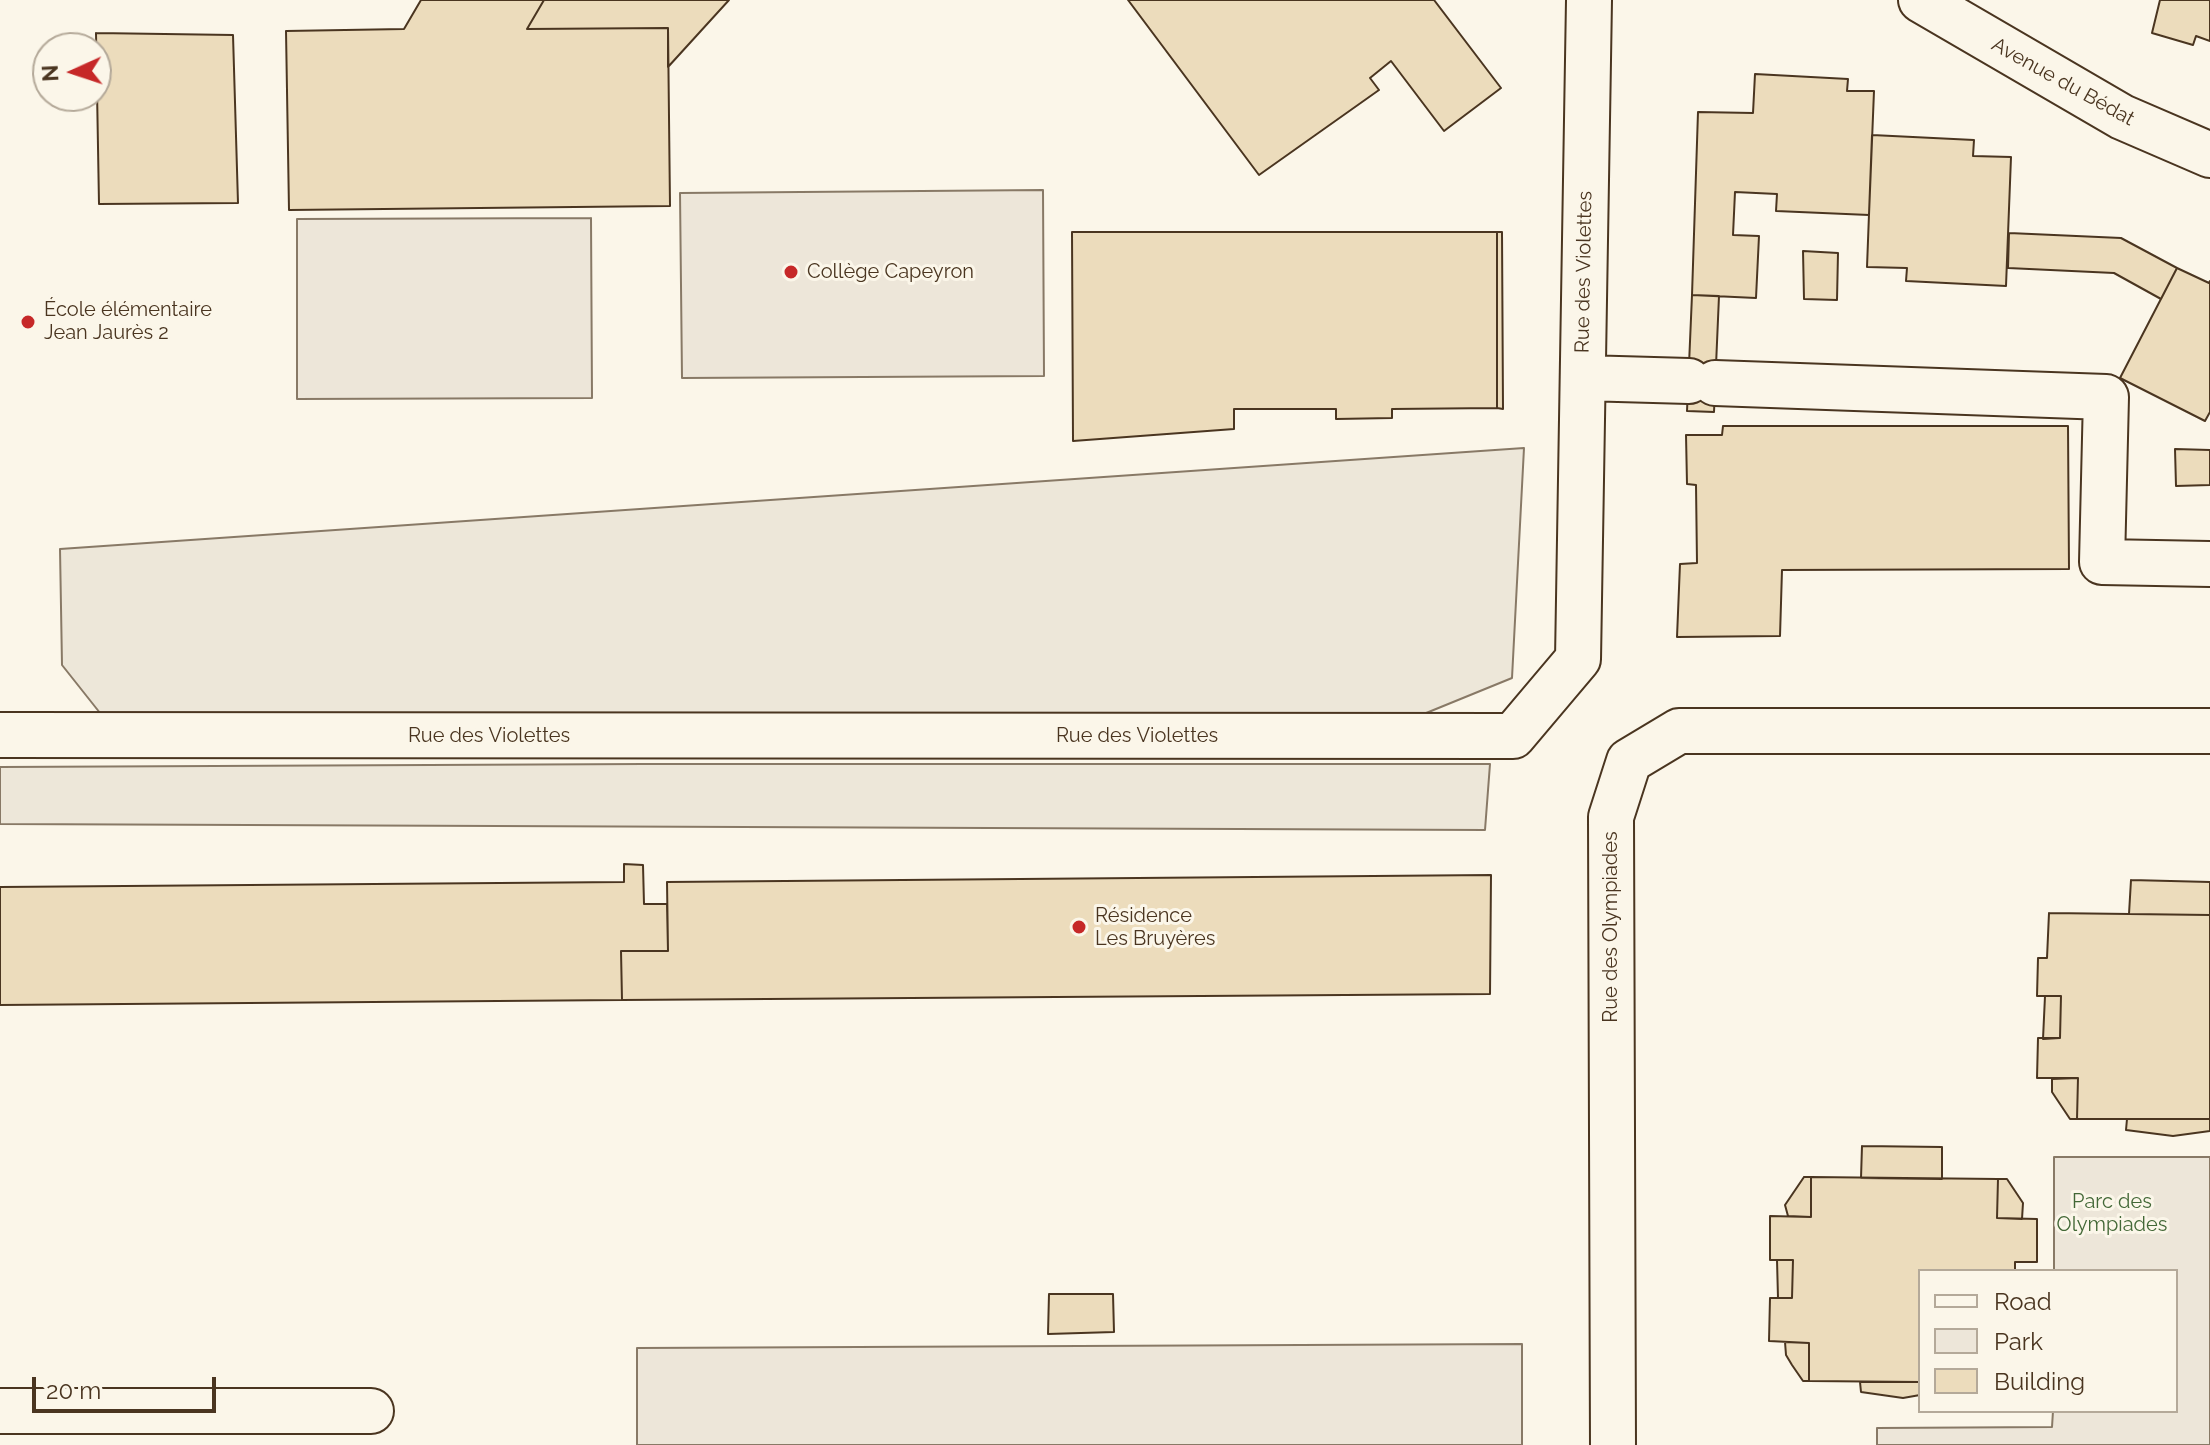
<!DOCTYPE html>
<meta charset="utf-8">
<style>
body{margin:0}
#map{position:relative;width:2210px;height:1445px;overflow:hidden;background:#fbf6e9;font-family:Raleway,sans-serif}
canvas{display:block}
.legend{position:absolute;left:1918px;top:1269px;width:260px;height:144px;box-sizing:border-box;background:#fbf6e9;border:2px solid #b4a999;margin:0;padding:10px 14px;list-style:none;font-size:24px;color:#4a3520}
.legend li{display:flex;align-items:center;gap:16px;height:40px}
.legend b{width:40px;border:2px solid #b4a999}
.north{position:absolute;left:32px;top:32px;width:80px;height:80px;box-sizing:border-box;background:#fbf6e9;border:2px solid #b4a999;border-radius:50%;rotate:267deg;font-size:22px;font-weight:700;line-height:32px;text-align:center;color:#4a3520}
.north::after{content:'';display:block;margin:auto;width:28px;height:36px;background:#c62828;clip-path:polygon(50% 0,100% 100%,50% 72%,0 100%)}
.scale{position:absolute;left:32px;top:1377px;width:184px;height:36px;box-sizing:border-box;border:4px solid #4a3520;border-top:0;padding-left:10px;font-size:24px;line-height:28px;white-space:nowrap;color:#4a3520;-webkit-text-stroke:6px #fbf6e9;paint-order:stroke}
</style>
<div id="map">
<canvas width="2210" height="1445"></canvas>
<ul class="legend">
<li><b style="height:10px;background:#fbf6e9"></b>Road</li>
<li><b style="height:22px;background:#ede6d9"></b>Park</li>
<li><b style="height:22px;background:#ecdcbc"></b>Building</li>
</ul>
<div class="north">N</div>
<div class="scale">20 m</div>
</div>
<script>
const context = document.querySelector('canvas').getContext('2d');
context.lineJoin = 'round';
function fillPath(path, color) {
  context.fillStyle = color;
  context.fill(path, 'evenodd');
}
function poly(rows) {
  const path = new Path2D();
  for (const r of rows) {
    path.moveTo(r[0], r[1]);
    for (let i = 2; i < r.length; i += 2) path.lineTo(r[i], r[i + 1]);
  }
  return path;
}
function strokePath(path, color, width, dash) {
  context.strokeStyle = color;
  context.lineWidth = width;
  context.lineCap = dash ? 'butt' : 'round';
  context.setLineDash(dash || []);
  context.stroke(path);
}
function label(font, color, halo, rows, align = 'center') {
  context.font = font + ' Raleway,sans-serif';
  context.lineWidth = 6;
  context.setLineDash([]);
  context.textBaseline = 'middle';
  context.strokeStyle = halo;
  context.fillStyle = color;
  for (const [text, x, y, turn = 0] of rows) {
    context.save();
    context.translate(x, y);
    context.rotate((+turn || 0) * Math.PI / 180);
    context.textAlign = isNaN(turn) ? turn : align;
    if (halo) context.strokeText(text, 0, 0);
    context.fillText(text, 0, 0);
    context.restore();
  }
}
const green = poly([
 [1043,190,1044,376,682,378,680,193,1043,190],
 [591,218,592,398,297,399,297,219,591,218],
 [2054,1157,2210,1157,2210,1445,1877,1445,1877,1428,2052,1427,2053,1411,2176,1411,2176,1271,2054,1271,2054,1157],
 [1522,1344,1522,1445,637,1445,637,1348,1522,1344]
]);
const parking = poly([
 [1524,448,1512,678,1409,720,104,718,62,665,60,549,1524,448],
 [644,764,1490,764,1485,830,0,824,0,767,644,764]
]);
const building = poly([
 [421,0,544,0,527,29,668,28,670,206,289,210,286,31,404,29,421,0],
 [544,0,729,0,668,67,668,28,527,29,544,0],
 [1128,0,1434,0,1501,88,1444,131,1391,61,1370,78,1379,90,1259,175,1128,0],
 [2160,0,2210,0,2210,41,2196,36,2193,45,2152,33,2160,0],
 [96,33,233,35,238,203,99,204,96,33],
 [1755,74,1848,79,1847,91,1874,91,1869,215,1776,211,1777,194,1735,192,1733,235,1759,236,1756,298,1692,295,1698,112,1753,113,1755,74],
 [1872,135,1974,140,1973,156,2011,157,2006,286,1906,281,1907,268,1867,267,1872,135],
 [1072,232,1497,232,1497,408,1392,409,1392,418,1336,419,1336,409,1234,409,1234,429,1073,441,1072,232],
 [1497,232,1502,232,1503,409,1497,408,1497,232],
 [2009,233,2121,238,2177,268,2161,299,2114,273,2008,268,2009,233],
 [1803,251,1838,253,1837,300,1804,299,1803,251],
 [2177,268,2209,283,2210,281,2210,412,2205,421,2120,378,2177,268],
 [1692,295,1719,296,1714,412,1687,411,1692,295],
 [1723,426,2068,426,2069,569,1782,570,1780,636,1677,637,1680,564,1697,563,1696,485,1687,484,1686,435,1722,435,1723,426],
 [2175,449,2210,450,2210,485,2176,486,2175,449],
 [624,864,643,865,644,904,667,904,668,951,621,951,622,1000,0,1005,0,887,624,882,624,864],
 [1491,875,1490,994,622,1000,621,951,668,951,667,882,1491,875],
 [2131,880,2210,882,2210,915,2129,914,2131,880],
 [2049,913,2210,915,2210,1119,2077,1119,2078,1078,2037,1078,2038,1038,2060,1038,2061,996,2037,996,2038,958,2047,958,2049,913],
 [2045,996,2061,996,2060,1038,2043,1039,2045,996],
 [2078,1078,2077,1119,2070,1119,2052,1092,2052,1079,2078,1078],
 [2127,1119,2210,1119,2210,1131,2173,1136,2126,1130,2127,1119],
 [1862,1146,1942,1147,1942,1179,1861,1178,1862,1146],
 [1804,1177,1811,1177,1811,1217,1788,1216,1785,1205,1804,1177],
 [1811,1177,1998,1179,1997,1218,2037,1219,2037,1262,2015,1262,2015,1271,1920,1271,1920,1382,1809,1381,1809,1343,1769,1341,1770,1298,1792,1298,1793,1260,1770,1260,1770,1216,1811,1217,1811,1177],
 [1998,1179,2007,1179,2023,1203,2022,1219,1997,1218,1998,1179],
 [1777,1260,1793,1260,1792,1298,1778,1298,1777,1260],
 [1049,1294,1113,1294,1114,1332,1048,1334,1049,1294],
 [1785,1342,1809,1343,1809,1381,1803,1381,1792,1365,1786,1355,1785,1342],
 [1860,1382,1920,1382,1920,1395,1903,1398,1861,1392,1860,1382]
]);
const minor = poly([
 [1921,0,2122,117,2210,155],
 [1583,378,1689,381],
 [1715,383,2106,397,2102,562,2210,564],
 [0,735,1513,736,1578,659,1589,0],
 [0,1411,371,1411],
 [1613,1445,1611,817,1629,761,1679,731,2210,731]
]);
const markers = [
 [791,272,8,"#c62828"],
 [28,322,8,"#c62828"],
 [1079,927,8,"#c62828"]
];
const streetNames = [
 ["Avenue du Bédat",2063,82,29],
 ["Rue des Violettes",1584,272,-89],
 ["Rue des Violettes",489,736],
 ["Rue des Violettes",1137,736],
 ["Rue des Olympiades",1611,927,-90]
];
const poiNames = [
 ["Collège Capeyron",807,272],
 ["École élémentaire",44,310],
 ["Jean Jaurès 2",44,333],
 ["Résidence",1095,916],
 ["Les Bruyères",1095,939]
];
const parkNames = [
 ["Parc des",2112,1202],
 ["Olympiades",2112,1225]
];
fillPath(green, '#ede6d9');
strokePath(green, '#887966', 2);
fillPath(parking, '#ede7d9');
strokePath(parking, '#887966', 2);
fillPath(building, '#ecdcbc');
strokePath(building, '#4a3520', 2);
strokePath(minor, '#4a3520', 48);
strokePath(minor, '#fbf6e9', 44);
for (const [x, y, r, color] of markers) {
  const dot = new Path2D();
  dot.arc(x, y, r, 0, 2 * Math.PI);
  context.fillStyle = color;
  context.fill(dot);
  strokePath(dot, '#fbf6e9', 3);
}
label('20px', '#4a3520', '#fbf6e9', streetNames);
label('20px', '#4a3520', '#fbf6e9', poiNames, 'left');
label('20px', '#436837', '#fbf6e9', parkNames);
</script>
